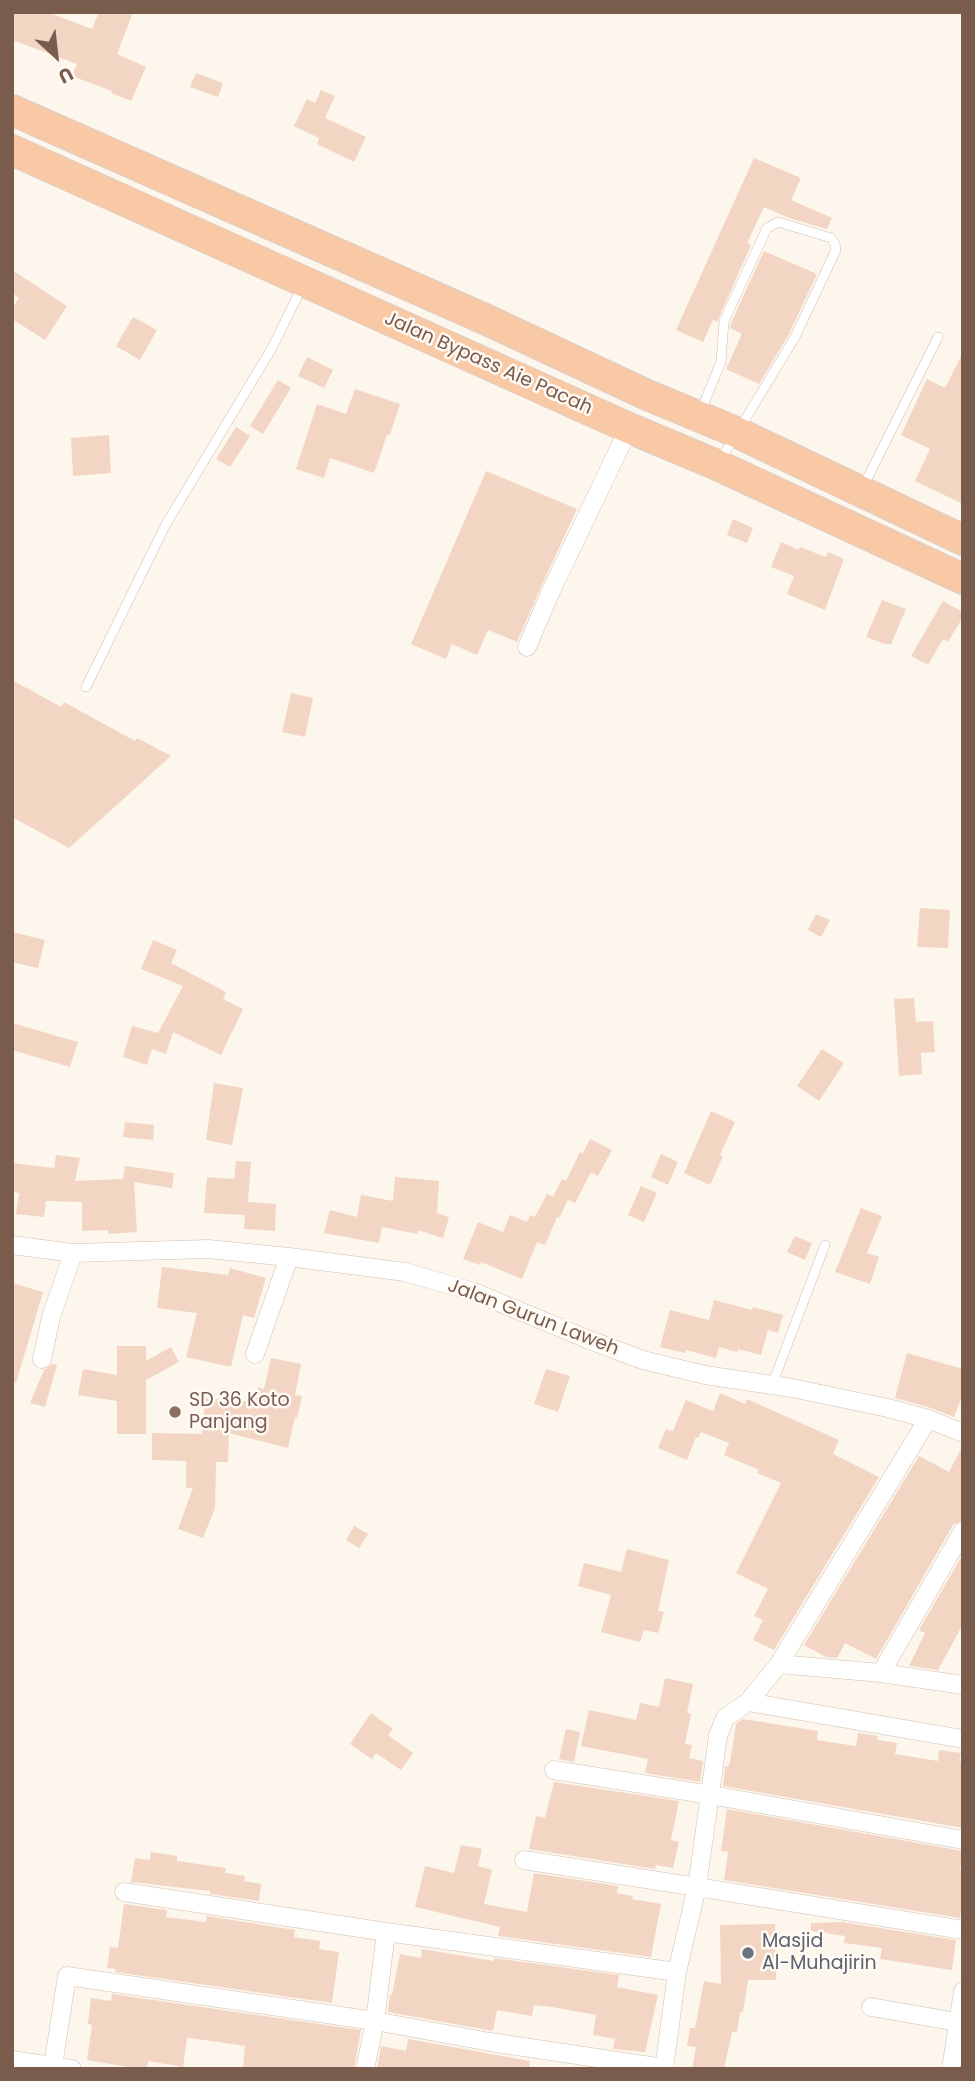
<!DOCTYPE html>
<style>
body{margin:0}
#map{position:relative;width:975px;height:2081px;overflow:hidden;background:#fdf6ec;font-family:Poppins,sans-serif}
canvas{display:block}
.frame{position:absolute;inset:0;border:14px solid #7a5c4d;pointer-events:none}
.north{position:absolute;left:21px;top:21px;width:70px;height:70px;-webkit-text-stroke:5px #fffaf3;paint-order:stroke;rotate:153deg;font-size:19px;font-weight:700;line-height:28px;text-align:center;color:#7a5c4d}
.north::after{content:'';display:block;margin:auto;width:24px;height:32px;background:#7a5c4d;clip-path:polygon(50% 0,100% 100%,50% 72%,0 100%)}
</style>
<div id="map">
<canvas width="975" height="2081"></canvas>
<div class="frame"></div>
<div class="north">U</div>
</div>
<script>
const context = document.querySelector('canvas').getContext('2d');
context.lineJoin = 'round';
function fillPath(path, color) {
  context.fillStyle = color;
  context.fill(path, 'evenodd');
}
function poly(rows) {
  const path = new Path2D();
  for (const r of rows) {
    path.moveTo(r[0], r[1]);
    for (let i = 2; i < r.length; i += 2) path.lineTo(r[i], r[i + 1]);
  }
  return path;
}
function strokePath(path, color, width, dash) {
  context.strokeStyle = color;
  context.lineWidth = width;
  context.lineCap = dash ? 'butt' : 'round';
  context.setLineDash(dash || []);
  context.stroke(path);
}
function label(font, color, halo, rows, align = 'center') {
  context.font = font + ' Poppins,sans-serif';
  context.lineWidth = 5;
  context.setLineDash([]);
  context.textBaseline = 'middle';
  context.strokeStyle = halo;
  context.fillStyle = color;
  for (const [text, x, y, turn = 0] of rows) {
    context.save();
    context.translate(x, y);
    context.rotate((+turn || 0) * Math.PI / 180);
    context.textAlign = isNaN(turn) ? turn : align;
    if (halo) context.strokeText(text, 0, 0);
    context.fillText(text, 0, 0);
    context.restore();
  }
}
const building = poly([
 [12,12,47,12,92,29,99,12,133,12,117,54,146,67,131,101,111,93,112,91,72,76,77,64,12,40],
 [196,73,223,83,218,97,190,87],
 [321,90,335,96,325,118,366,137,354,162,317,144,319,138,294,126,307,99,315,103],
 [754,158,801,178,791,200,832,218,827,229,789,218,764,207,747,243,751,245,717,322,713,320,703,342,676,330],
 [764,251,817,274,789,334,759,384,726,369,742,334,730,328,731,323],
 [12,270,67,306,45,340,12,319,12,308,19,298,12,293],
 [133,317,157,330,140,360,116,346],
 [963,352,963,504,915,481,930,449,901,435,927,379,945,388],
 [307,357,333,370,324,388,298,376],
 [278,380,291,388,263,434,250,426],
 [355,389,400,404,390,435,387,435,374,473,330,458,324,478,296,469,317,404,346,414],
 [236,427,250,436,230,467,216,459],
 [109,435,111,473,73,476,71,438],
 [486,471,577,509,541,587,517,642,488,630,477,655,452,644,446,659,411,644],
 [733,519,753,528,747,543,727,535],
 [781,542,799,550,800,547,826,557,828,552,844,559,825,610,787,594,794,576,771,567],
 [882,600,906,609,891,644,885,644,866,637],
 [943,601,963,612,963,617,948,642,943,639,928,665,911,656],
 [12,680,61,707,64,702,135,741,137,738,171,756,69,848,12,817],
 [291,693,313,698,305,737,282,732],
 [920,908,950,910,948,948,917,947],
 [816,914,830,920,821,937,808,930],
 [12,932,45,940,38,968,12,962],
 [153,940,177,950,171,963,226,992,223,999,243,1009,221,1055,173,1032,166,1054,152,1049,147,1065,123,1057,132,1026,158,1033,183,986,141,969],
 [914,998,916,1022,933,1021,935,1052,921,1053,922,1074,899,1076,894,999],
 [12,1023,78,1042,70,1067,12,1050],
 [822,1049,844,1063,819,1101,797,1086],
 [214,1083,243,1088,232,1145,206,1140],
 [711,1111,735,1122,720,1155,723,1156,710,1185,684,1173],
 [125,1122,154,1125,153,1140,123,1137],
 [590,1139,612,1150,598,1176,591,1172,575,1203,568,1200,559,1218,557,1217,545,1245,537,1242,522,1279,481,1262,480,1265,463,1259,478,1222,503,1232,510,1215,527,1222,530,1215,535,1217,547,1194,553,1197,562,1179,566,1181,580,1152,583,1153],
 [661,1154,678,1162,668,1185,651,1177],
 [56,1155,80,1158,75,1181,123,1179,125,1166,174,1173,172,1188,134,1182,137,1232,108,1234,108,1230,82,1231,82,1202,46,1201,44,1217,16,1214,19,1193,12,1192,12,1163,54,1168],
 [236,1161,251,1162,248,1202,276,1204,275,1231,244,1229,245,1215,204,1213,207,1177,234,1179],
 [395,1177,439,1181,437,1213,449,1217,443,1238,418,1230,418,1234,382,1227,379,1243,324,1233,330,1210,357,1217,361,1195,393,1201],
 [641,1186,657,1193,644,1222,628,1215],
 [861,1208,882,1216,867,1253,879,1257,870,1284,835,1272],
 [795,1236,812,1243,805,1260,787,1252],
 [162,1267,228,1275,230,1268,266,1278,254,1318,243,1315,231,1367,186,1357,197,1313,157,1308],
 [12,1283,43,1292,16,1383,12,1382],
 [714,1300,752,1310,753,1307,783,1315,778,1333,768,1330,761,1355,738,1349,737,1352,719,1347,716,1358,686,1350,685,1353,660,1347,670,1310,709,1320],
 [117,1346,146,1346,146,1361,171,1347,179,1362,146,1380,146,1434,117,1434,117,1401,78,1395,83,1369,117,1375],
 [907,1353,963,1369,963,1394,954,1417,931,1408,895,1398],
 [271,1358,301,1364,295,1395,302,1396,297,1418,295,1417,288,1448,229,1433,228,1462,216,1462,215,1508,203,1538,178,1529,193,1488,186,1488,186,1461,152,1460,152,1433,202,1434,205,1398,254,1402,258,1387,264,1389],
 [52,1364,57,1365,45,1407,30,1403,44,1370],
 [546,1369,570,1376,558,1412,534,1404],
 [720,1393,745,1404,747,1399,839,1440,833,1454,879,1477,774,1650,753,1640,763,1620,754,1616,768,1589,736,1573,781,1483,757,1473,759,1470,724,1455,729,1443,701,1432,698,1438,696,1437,687,1460,658,1448,666,1429,673,1431,686,1400,713,1411],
 [963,1445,963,1520,953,1525,876,1659,845,1643,837,1658,826,1657,804,1645,919,1456,949,1472],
 [354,1526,368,1534,359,1548,346,1540],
 [627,1549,669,1560,658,1611,664,1612,658,1633,644,1630,640,1642,601,1632,611,1595,578,1586,584,1563,621,1572],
 [963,1554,963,1624,938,1670,909,1666,925,1633,919,1630],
 [665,1678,693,1684,687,1713,691,1714,685,1744,692,1745,689,1758,703,1761,700,1782,645,1773,648,1759,581,1746,589,1710,636,1720,640,1703,659,1707],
 [371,1713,393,1729,388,1735,413,1753,401,1770,376,1753,372,1759,350,1744],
 [743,1719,818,1731,817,1740,856,1746,858,1733,878,1736,877,1740,897,1743,895,1754,938,1761,939,1750,961,1753,959,1761,963,1762,963,1828,723,1786,725,1766,728,1767,730,1762,736,1724],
 [566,1729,580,1732,574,1762,559,1759],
 [554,1782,679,1801,671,1840,679,1842,673,1868,656,1865,655,1869,529,1849,536,1816,545,1818],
 [727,1809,963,1851,960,1869,963,1870,963,1897,960,1918,724,1880,728,1852,721,1851],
 [461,1845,482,1849,478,1866,492,1870,484,1904,527,1912,534,1873,618,1886,617,1893,633,1896,632,1899,661,1904,651,1957,498,1936,500,1927,415,1907,425,1866,454,1873],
 [151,1852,177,1856,177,1861,226,1868,225,1873,245,1876,244,1881,261,1884,259,1901,210,1894,210,1891,131,1882,135,1858,150,1860],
 [124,1904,167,1910,166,1917,206,1922,207,1916,295,1930,294,1937,320,1941,319,1949,339,1952,332,2003,115,1972,116,1969,107,1968,110,1947,118,1948],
 [842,1922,956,1940,952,1970,880,1959,882,1948,844,1943,845,1936,811,1931,811,1923],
 [775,1924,776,1980,748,1980,743,2012,740,2012,737,2032,732,2032,724,2069,692,2069,696,2047,687,2046,690,2028,695,2028,704,1981,721,1984,720,1925],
 [422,1949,494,1961,494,1958,619,1975,617,1987,658,1995,645,2052,613,2049,615,2039,593,2035,596,2015,552,2007,534,2005,532,2016,497,2010,493,2031,388,2012,390,1994,392,1995,400,1954,421,1958],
 [112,1994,361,2030,354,2069,243,2069,245,2046,190,2038,187,2038,183,2067,148,2061,147,2069,140,2069,87,2060,92,2025,88,2024,91,1998,111,2001],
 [408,2039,530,2061,529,2069,377,2069,381,2046,406,2051]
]);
const service = poly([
 [700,413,721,362,724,321,767,228,778,222,831,238,835,244,836,250,795,337,720,461],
 [863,487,938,337],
 [86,687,166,524,272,348,303,285],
 [772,1385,825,1245]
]);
const minor = poly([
 [527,647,551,591,629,428],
 [12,1245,73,1253,208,1249,289,1257,405,1272,474,1292,587,1339,643,1360,705,1375,792,1388,888,1408,928,1419,963,1433],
 [255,1354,289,1257],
 [42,1359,51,1317,73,1253],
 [779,1664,881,1673,963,1685],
 [881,1673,963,1531],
 [748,1702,963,1739],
 [554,1770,711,1795,963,1840],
 [524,1860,697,1887,718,1736,725,1718,748,1702,779,1664,928,1419],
 [124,1892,386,1932,677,1972],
 [871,2007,963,2023],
 [12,2060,72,2069],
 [53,2066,67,1976,375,2021,490,2042,664,2068],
 [365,2069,375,2021,386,1932],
 [664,2069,677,1972,697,1887,963,1930],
 [951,2069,963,1991]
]);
const trunk = poly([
 [12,110,487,320,645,394,736,432,963,540],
 [12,150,629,428,717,465,963,579]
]);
const markers = [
 [175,1412,7,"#8d6e63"],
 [748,1953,7,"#6b7280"]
];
const streetNames = [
 ["Jalan Bypass Aie Pacah",488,364,24],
 ["Jalan Gurun Laweh",533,1318,21]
];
const educationNames = [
 ["SD 36 Koto",189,1401],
 ["Panjang",189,1423]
];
const worshipNames = [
 ["Masjid",762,1942],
 ["Al-Muhajirin",762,1964]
];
fillPath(building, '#f3d5c3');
strokePath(service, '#d1beb0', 10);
strokePath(minor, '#d1beb0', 19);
strokePath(trunk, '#dad1cd', 32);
strokePath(service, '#fff', 9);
strokePath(minor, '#fff', 18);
strokePath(trunk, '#f9c8a4', 30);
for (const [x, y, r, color] of markers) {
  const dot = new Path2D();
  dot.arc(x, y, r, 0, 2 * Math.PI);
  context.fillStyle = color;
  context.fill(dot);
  strokePath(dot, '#fffaf3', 2.5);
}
label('19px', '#7a5c4d', '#fffaf3', streetNames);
label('19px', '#785e54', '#fffaf3', educationNames, 'left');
label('19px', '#5b616d', '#fffaf3', worshipNames, 'left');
</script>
